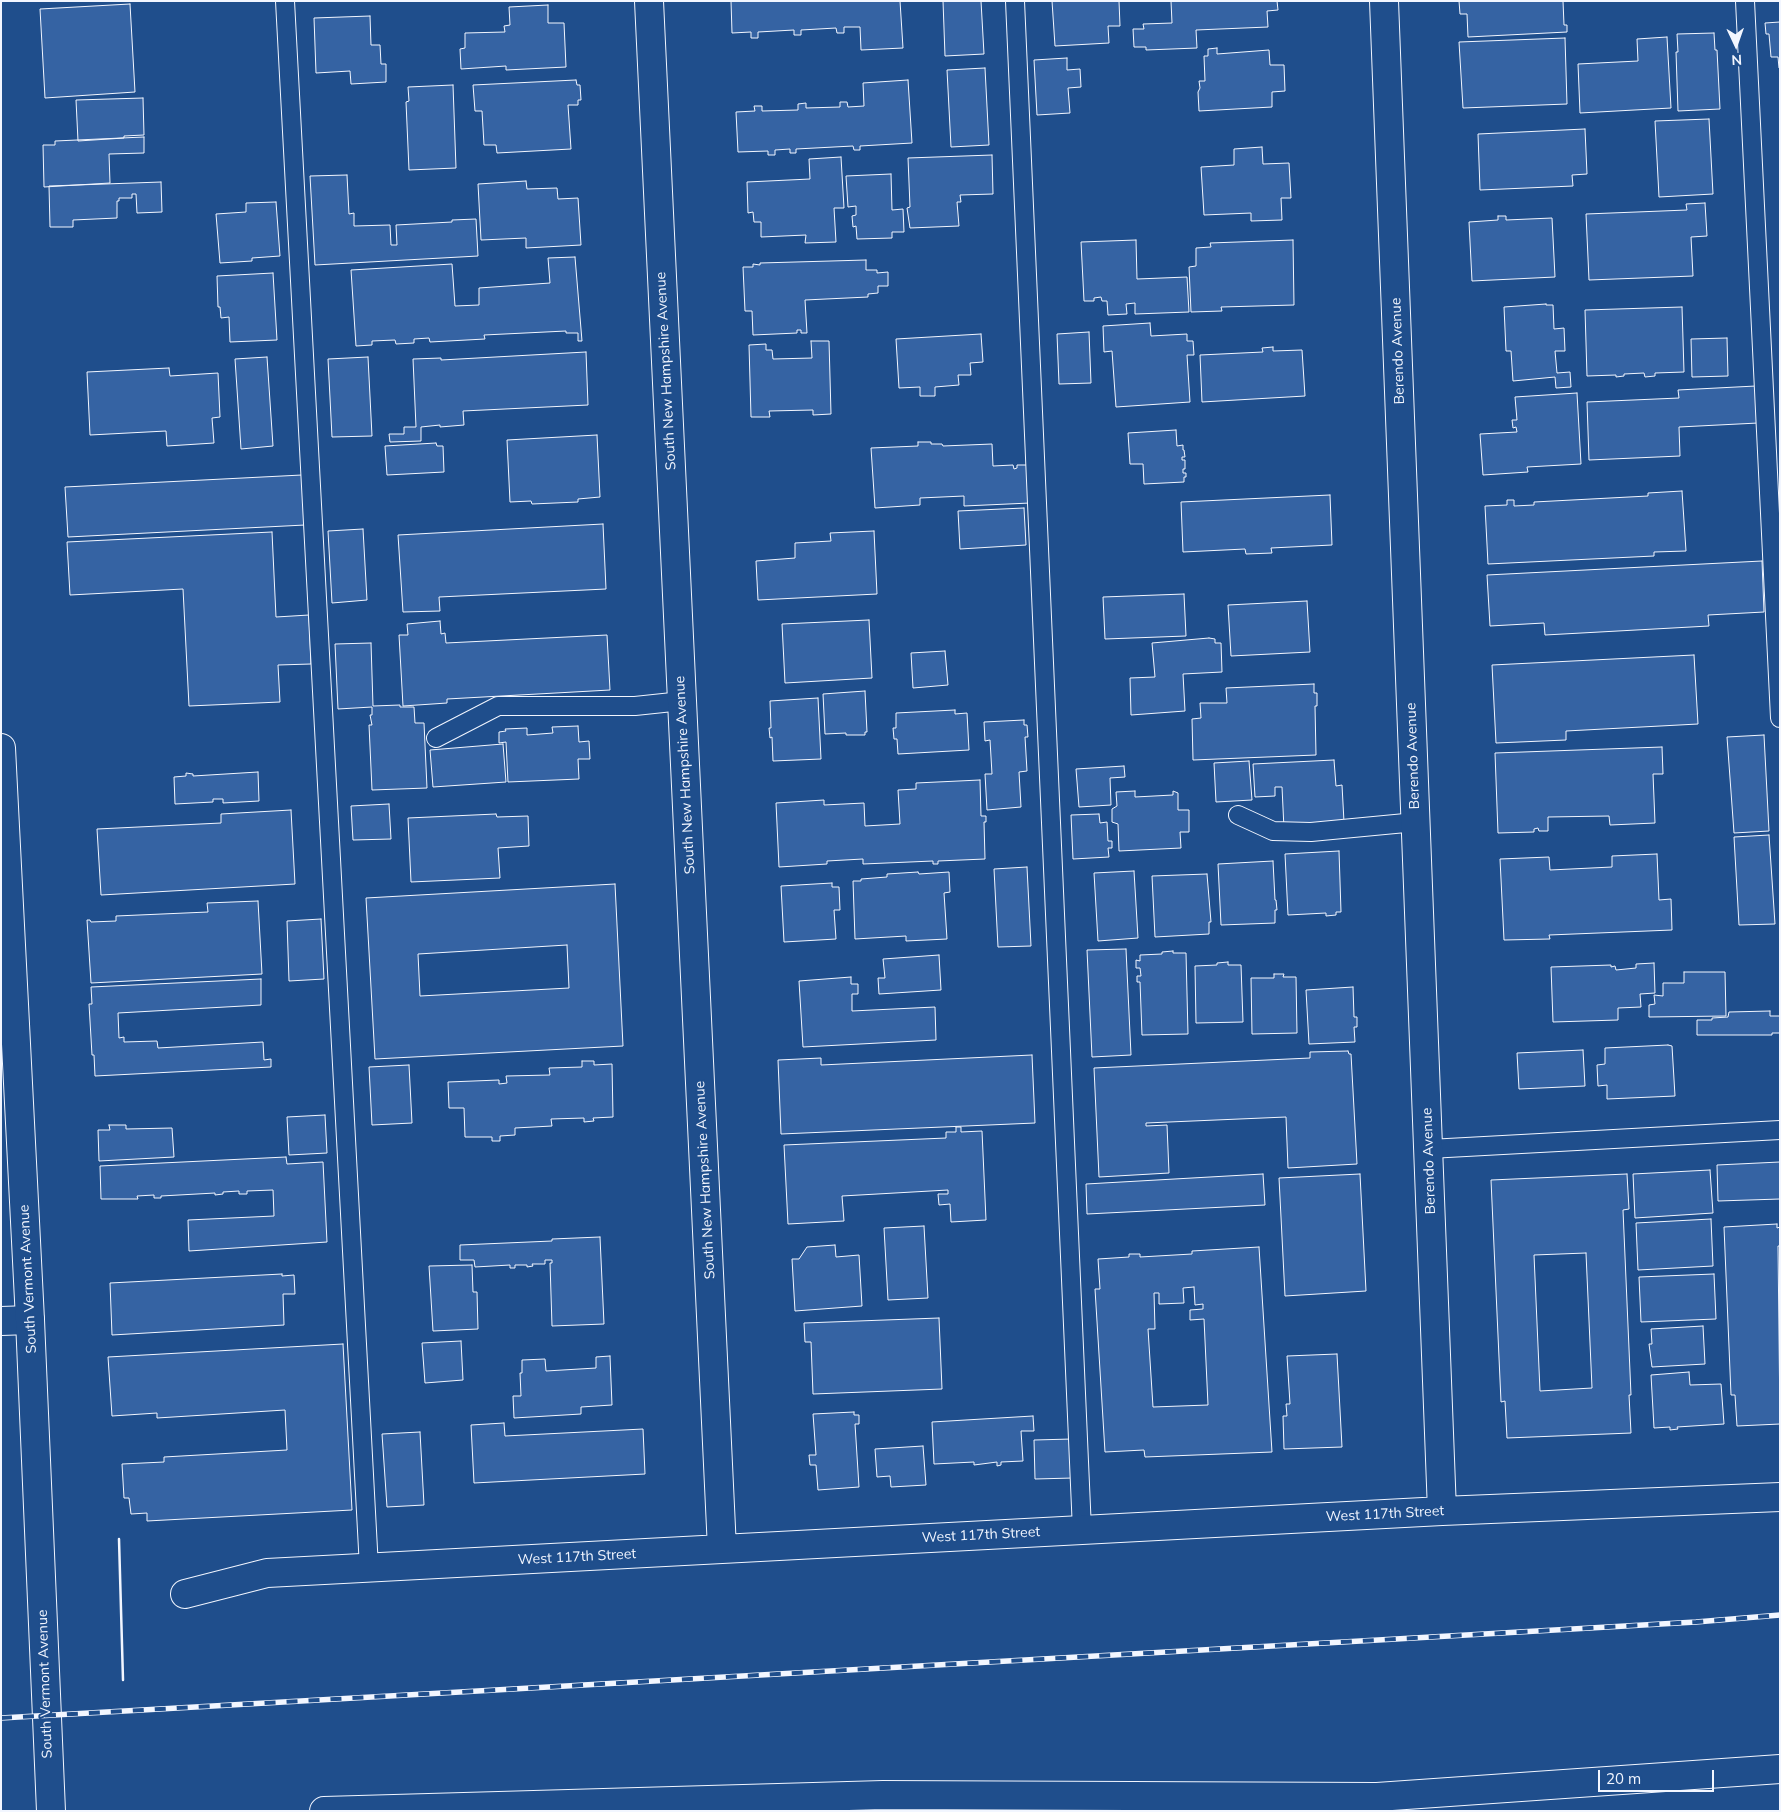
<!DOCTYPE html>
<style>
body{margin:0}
#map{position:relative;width:1781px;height:1812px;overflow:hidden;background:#1f4e8c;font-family:Mulish,sans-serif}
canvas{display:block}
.frame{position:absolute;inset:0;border:2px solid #f2f6ff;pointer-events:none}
.north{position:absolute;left:1711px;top:20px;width:50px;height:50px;-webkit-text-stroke:4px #1f4e8c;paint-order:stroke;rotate:177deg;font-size:14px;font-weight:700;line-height:20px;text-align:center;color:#f2f6ff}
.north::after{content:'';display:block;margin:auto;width:18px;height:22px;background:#f2f6ff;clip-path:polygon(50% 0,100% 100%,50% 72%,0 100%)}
.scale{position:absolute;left:1598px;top:1770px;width:116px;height:22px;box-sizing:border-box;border:2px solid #f2f6ff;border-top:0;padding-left:6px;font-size:15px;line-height:18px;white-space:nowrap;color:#f2f6ff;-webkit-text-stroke:4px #1f4e8c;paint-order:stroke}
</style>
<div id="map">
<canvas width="1781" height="1812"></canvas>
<div class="frame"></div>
<div class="north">N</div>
<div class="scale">20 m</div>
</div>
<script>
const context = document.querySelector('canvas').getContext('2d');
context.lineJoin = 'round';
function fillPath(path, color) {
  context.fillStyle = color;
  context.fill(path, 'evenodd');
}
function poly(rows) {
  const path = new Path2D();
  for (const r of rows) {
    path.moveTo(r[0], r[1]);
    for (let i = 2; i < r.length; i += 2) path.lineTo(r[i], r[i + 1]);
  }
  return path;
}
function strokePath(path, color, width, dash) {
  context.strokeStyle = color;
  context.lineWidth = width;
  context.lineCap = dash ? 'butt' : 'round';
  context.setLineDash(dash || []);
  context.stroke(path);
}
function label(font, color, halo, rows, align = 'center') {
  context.font = font + ' Mulish,sans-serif';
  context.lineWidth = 4;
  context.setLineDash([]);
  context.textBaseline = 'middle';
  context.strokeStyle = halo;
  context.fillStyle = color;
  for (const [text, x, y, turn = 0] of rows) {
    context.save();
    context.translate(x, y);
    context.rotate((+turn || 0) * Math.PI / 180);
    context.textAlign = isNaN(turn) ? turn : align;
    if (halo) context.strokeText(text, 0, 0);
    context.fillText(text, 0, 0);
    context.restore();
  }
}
const building = poly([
 [731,1,900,1,903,48,861,50,860,27,844,27,844,33,837,33,836,28,801,30,801,35,794,35,794,30,758,32,758,38,751,38,751,32,732,33,731,1],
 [943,1,981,1,984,54,945,56,943,1],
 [1052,1,1119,1,1120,26,1108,26,1109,43,1055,46,1052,1],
 [1171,1,1277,1,1278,10,1267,11,1268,27,1196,30,1197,48,1146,50,1146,47,1134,47,1133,29,1144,29,1143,24,1172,23,1171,1],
 [1459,1,1563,1,1564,25,1567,25,1567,32,1468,37,1467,14,1460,14,1459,1],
 [130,4,135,92,45,98,40,9,130,4],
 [548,5,548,23,564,23,566,67,506,70,506,66,461,69,460,49,465,48,465,33,505,32,504,26,510,25,509,7,548,5],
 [370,16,371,45,380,45,381,64,386,64,386,82,351,84,350,71,316,73,314,18,370,16],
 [1780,22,1780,68,1779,68,1778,57,1771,57,1769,34,1766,34,1765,23,1780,22],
 [1714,33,1715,50,1717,50,1720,109,1678,111,1676,52,1678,52,1677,34,1714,33],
 [1667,37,1671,108,1580,113,1578,64,1638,61,1637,39,1667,37],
 [1565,38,1567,104,1463,108,1459,42,1565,38],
 [1217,48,1217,54,1269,50,1270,65,1284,65,1285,91,1272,92,1272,107,1199,111,1198,92,1200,88,1199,81,1205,81,1204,56,1208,56,1208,49,1217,48],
 [1067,58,1067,70,1080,69,1081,87,1068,88,1070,113,1037,115,1034,60,1067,58],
 [985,68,989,145,951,147,947,70,985,68],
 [576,80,577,85,580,85,581,100,578,100,578,105,568,105,571,149,497,153,496,145,484,145,482,111,475,111,473,85,576,80],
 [908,80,912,143,860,146,860,150,854,150,853,146,796,149,796,153,790,153,790,149,775,150,775,155,768,155,768,151,738,152,736,112,755,111,754,106,762,106,762,111,798,110,798,104,806,103,806,108,840,107,840,102,847,102,848,107,864,106,863,83,908,80],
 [453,85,456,168,409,170,406,102,409,101,408,87,453,85],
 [143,98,144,135,124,136,124,138,78,141,76,100,143,98],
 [1709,119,1713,194,1659,197,1655,121,1709,119],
 [1585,129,1587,174,1572,175,1573,186,1480,190,1478,134,1585,129],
 [144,137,144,153,109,154,110,183,44,187,43,145,55,145,55,141,144,137],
 [1262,147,1263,164,1289,163,1291,198,1281,198,1282,220,1251,221,1251,213,1204,215,1201,167,1234,165,1234,149,1262,147],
 [992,155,993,194,960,195,961,202,957,202,959,226,910,228,907,208,910,207,908,158,992,155],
 [841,157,844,208,834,208,836,242,805,243,806,235,761,237,761,222,754,222,753,212,748,213,747,182,810,179,809,159,841,157],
 [891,174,892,210,903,209,904,232,892,232,892,238,857,239,856,226,853,227,852,216,856,215,856,206,848,207,846,176,891,174],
 [347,175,349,214,354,213,354,226,390,225,391,245,397,245,396,225,452,222,452,220,476,219,478,256,315,265,310,176,347,175],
 [526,181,527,189,557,188,558,199,578,198,581,245,526,248,526,238,481,240,478,184,526,181],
 [161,182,162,212,137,213,136,194,132,194,132,198,119,198,119,201,117,201,117,218,73,220,73,227,50,227,49,186,161,182],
 [276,202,280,256,252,258,252,261,220,263,216,214,246,212,246,203,276,202],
 [1705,203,1707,236,1691,237,1693,276,1589,280,1586,214,1687,210,1686,204,1705,203],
 [1498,216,1506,216,1506,220,1552,218,1555,277,1472,281,1469,222,1498,220,1498,216],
 [1136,240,1137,279,1187,277,1189,312,1135,314,1135,303,1126,304,1127,314,1108,315,1107,301,1102,301,1101,297,1094,298,1094,301,1084,301,1081,242,1136,240],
 [1293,240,1294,305,1221,307,1222,311,1191,312,1189,267,1196,266,1196,248,1211,247,1210,243,1293,240],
 [575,257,582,341,578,341,578,333,566,333,566,331,484,335,485,339,430,342,429,338,414,339,414,343,396,344,395,340,372,341,372,345,356,346,351,270,452,264,455,306,479,305,479,288,550,283,548,258,575,257],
 [866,260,866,270,877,270,877,273,888,272,888,286,878,286,878,293,868,294,868,297,805,300,807,333,801,333,801,330,797,330,797,333,753,335,752,311,745,311,743,267,753,267,753,264,760,265,760,263,866,260],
 [273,273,277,340,230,342,229,317,221,318,220,307,218,307,217,276,273,273],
 [1546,304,1546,305,1553,305,1554,329,1564,328,1565,351,1555,351,1557,373,1570,372,1571,387,1556,388,1555,377,1513,381,1511,351,1506,351,1504,307,1546,304],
 [1682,307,1684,372,1655,373,1655,376,1645,377,1644,373,1624,374,1624,376,1616,377,1616,375,1587,376,1585,310,1682,307],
 [1150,323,1151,336,1187,334,1187,341,1193,341,1194,355,1187,355,1190,402,1116,407,1112,351,1104,352,1103,326,1150,323],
 [1089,332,1091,383,1059,384,1057,334,1089,332],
 [981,334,983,362,970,363,971,375,958,375,959,385,935,387,935,396,920,396,920,387,899,388,896,339,981,334],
 [1727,338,1728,376,1692,377,1691,339,1727,338],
 [811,341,829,341,831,414,813,415,813,410,769,411,770,417,751,417,749,345,766,344,766,350,772,350,773,359,812,358,811,341],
 [1273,347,1273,351,1302,350,1305,396,1202,402,1200,355,1263,352,1262,348,1273,347],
 [586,352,588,405,463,411,464,425,440,427,440,425,421,427,421,441,390,442,389,434,404,434,404,427,416,427,413,359,441,358,441,360,586,352],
 [267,357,273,446,241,449,235,359,267,357],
 [368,357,372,436,332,437,328,359,368,357],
 [169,368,170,376,218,373,220,417,212,418,214,443,167,446,166,431,90,435,87,372,169,368],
 [1756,386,1758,423,1679,427,1680,456,1589,460,1587,402,1679,398,1678,390,1756,386],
 [1577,393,1581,464,1527,467,1528,472,1483,475,1480,434,1517,432,1516,427,1513,428,1512,420,1517,420,1515,397,1577,393],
 [1176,430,1177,446,1183,445,1183,450,1184,450,1185,457,1182,457,1182,460,1185,460,1185,469,1183,469,1183,473,1186,473,1186,477,1184,477,1184,482,1144,484,1143,464,1130,464,1128,433,1176,430],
 [597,435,600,497,578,499,578,502,532,504,531,501,510,502,507,440,597,435],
 [918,442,931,442,931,444,942,444,943,446,992,444,993,466,1013,465,1014,469,1017,468,1017,465,1028,465,1030,503,964,506,964,496,920,498,920,505,875,508,871,448,918,446,918,442],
 [436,443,437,446,443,446,444,472,387,475,385,446,436,443],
 [302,475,305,525,68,537,65,487,302,475],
 [1682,491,1686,551,1654,552,1654,556,1488,564,1485,506,1507,505,1507,500,1514,500,1514,506,1534,505,1534,502,1648,496,1648,493,1682,491],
 [1330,495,1332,545,1271,548,1272,553,1246,554,1245,549,1183,552,1181,502,1330,495],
 [1024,508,1026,545,960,549,958,511,1024,508],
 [603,524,606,589,439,597,440,611,403,612,398,535,603,524],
 [363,529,367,600,332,603,328,531,363,529],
 [874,531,877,594,758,600,756,561,795,558,795,543,831,541,830,533,874,531],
 [272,532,276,617,309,615,311,664,278,665,280,702,189,706,183,589,70,595,67,542,272,532],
 [1762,561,1764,612,1708,615,1709,626,1545,635,1544,623,1490,626,1487,575,1762,561],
 [1184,594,1186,636,1105,639,1103,597,1184,594],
 [1307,601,1310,652,1231,656,1228,605,1307,601],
 [869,620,872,678,785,683,782,624,869,620],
 [440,621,441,634,445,633,446,643,607,635,610,690,447,699,447,703,403,706,399,635,408,635,407,624,440,621],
 [1209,638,1215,639,1215,643,1221,643,1222,672,1183,674,1185,711,1131,715,1130,678,1155,677,1152,643,1209,638],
 [371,643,373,706,400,705,400,707,414,707,415,723,424,723,427,788,372,790,369,725,372,725,370,715,372,715,372,707,338,709,335,644,371,643],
 [945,651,948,685,913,688,911,653,945,651],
 [1694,655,1698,724,1566,731,1566,740,1496,743,1492,665,1694,655],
 [1314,684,1314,693,1317,693,1317,706,1315,706,1316,755,1193,760,1192,719,1201,718,1200,703,1227,703,1226,688,1314,684],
 [865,691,867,732,865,732,865,735,846,735,846,733,825,734,823,694,865,691],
 [818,698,821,759,773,761,772,737,770,738,769,728,771,728,770,701,818,698],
 [955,710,955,714,967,713,969,750,898,754,897,739,894,739,893,728,896,728,896,713,955,710],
 [1024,720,1024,725,1027,725,1028,737,1025,737,1027,771,1019,772,1021,807,987,810,985,774,992,774,990,740,985,741,984,722,1024,720],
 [578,726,579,742,589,741,590,759,578,759,579,779,508,782,506,742,499,743,499,732,506,731,505,729,527,728,527,735,553,733,552,727,578,726],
 [1764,735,1769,831,1734,833,1727,737,1764,735],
 [503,744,506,782,433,787,430,750,503,744],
 [1662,747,1663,774,1653,774,1655,823,1610,825,1609,816,1548,817,1548,831,1539,831,1538,828,1534,829,1534,832,1498,833,1495,753,1662,747],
 [1334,760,1336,786,1342,785,1344,822,1284,829,1282,787,1275,787,1275,796,1255,797,1253,764,1334,760],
 [1249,761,1252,800,1216,802,1214,763,1249,761],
 [1124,766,1125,777,1110,778,1111,805,1079,807,1076,769,1124,766],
 [258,772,259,801,223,803,223,799,213,799,213,802,175,804,174,777,186,776,186,773,193,774,193,776,258,772],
 [980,780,981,816,986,816,986,822,984,822,985,859,938,861,938,864,933,864,933,861,863,864,863,859,827,861,827,864,779,867,776,803,824,800,824,805,864,803,865,826,900,824,898,790,916,789,916,783,980,780],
 [1135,791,1135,797,1173,795,1173,791,1178,793,1178,810,1189,810,1189,832,1180,832,1181,848,1119,851,1118,824,1112,822,1112,809,1117,806,1116,792,1135,791],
 [389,804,391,839,353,840,351,806,389,804],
 [291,810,295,884,101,895,97,829,221,823,221,814,291,810],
 [496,814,497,817,528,816,529,846,498,848,500,878,411,882,408,818,496,814],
 [1099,814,1100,823,1107,822,1108,841,1112,841,1112,848,1108,848,1109,857,1073,859,1071,815,1099,814],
 [1769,835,1775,924,1739,925,1734,837,1769,835],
 [1339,851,1341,912,1336,912,1336,915,1326,916,1326,913,1288,915,1285,854,1339,851],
 [1657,854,1659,900,1671,899,1672,930,1549,935,1550,939,1504,940,1500,859,1549,857,1550,870,1612,867,1612,856,1657,854],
 [1273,861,1275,900,1276,900,1277,910,1275,910,1275,923,1221,925,1218,864,1273,861],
 [1027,867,1031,946,998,947,994,869,1027,867],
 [1134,871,1138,938,1098,941,1094,873,1134,871],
 [918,872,919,874,949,872,950,892,944,893,947,939,906,941,906,936,855,939,853,881,861,881,861,879,887,877,887,874,918,872],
 [1207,874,1211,922,1209,922,1209,934,1155,937,1152,876,1207,874],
 [832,883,832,887,839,887,840,910,834,910,836,939,784,942,781,886,832,883],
 [615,884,623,1046,375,1059,366,898,615,884],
 [567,945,569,988,420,996,418,954,567,945],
 [258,901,262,974,91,983,87,920,90,920,91,922,116,921,116,916,208,912,207,903,258,901],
 [321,919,324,979,289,981,287,921,321,919],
 [1126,949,1131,1055,1092,1057,1087,950,1126,949],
 [1173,951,1173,953,1186,953,1188,1034,1142,1035,1140,982,1137,982,1137,976,1141,976,1140,968,1136,968,1136,960,1140,961,1140,955,1162,954,1162,952,1173,951],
 [939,955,941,990,879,994,878,978,885,978,883,959,939,955],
 [1228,962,1228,965,1241,965,1243,1022,1196,1023,1195,966,1217,965,1217,963,1228,962],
 [1654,963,1655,993,1640,994,1641,1007,1618,1008,1618,1020,1553,1022,1551,967,1611,965,1611,967,1615,966,1616,970,1636,968,1636,964,1654,963],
 [1684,972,1725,972,1726,1016,1649,1017,1649,1005,1655,1004,1654,995,1663,996,1663,983,1684,983,1684,972],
 [1274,974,1284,974,1283,977,1296,977,1297,1033,1252,1034,1251,978,1274,978,1274,974],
 [851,977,851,984,858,984,858,994,852,994,852,1011,935,1007,936,1040,803,1047,799,981,851,977],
 [261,979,261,1005,118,1013,119,1038,124,1037,124,1042,157,1041,158,1048,263,1042,264,1060,271,1059,271,1067,95,1076,94,1055,92,1055,89,1004,92,1004,91,987,261,979],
 [1353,987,1354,1017,1357,1017,1357,1027,1354,1027,1355,1042,1309,1044,1306,990,1353,987],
 [1770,1011,1770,1016,1780,1016,1780,1033,1772,1033,1772,1035,1697,1035,1697,1020,1712,1020,1712,1018,1728,1017,1729,1012,1770,1011],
 [1668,1045,1672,1046,1675,1096,1607,1099,1607,1085,1598,1086,1597,1065,1605,1064,1605,1048,1668,1045],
 [1583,1050,1585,1086,1519,1089,1517,1053,1583,1050],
 [1348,1051,1349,1054,1351,1054,1357,1164,1288,1168,1286,1117,1146,1123,1146,1126,1167,1125,1169,1173,1099,1177,1094,1068,1310,1058,1310,1052,1348,1051],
 [1032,1055,1035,1123,781,1134,778,1060,821,1058,821,1065,1032,1055],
 [582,1061,594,1061,594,1065,612,1064,613,1117,593,1118,594,1121,584,1122,584,1118,551,1119,552,1126,515,1128,515,1135,500,1136,500,1141,492,1141,492,1137,465,1137,464,1108,449,1108,448,1082,499,1080,499,1084,507,1083,506,1076,550,1075,549,1068,582,1067,582,1061],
 [409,1065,412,1123,372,1125,369,1067,409,1065],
 [325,1115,327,1153,289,1155,287,1117,325,1115],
 [109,1125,126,1125,126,1129,172,1128,174,1157,99,1161,98,1130,110,1130,109,1125],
 [956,1127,961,1127,961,1132,982,1131,986,1220,951,1222,950,1204,939,1205,938,1194,948,1194,948,1190,842,1196,844,1221,788,1224,784,1145,946,1138,946,1132,956,1132,956,1127],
 [286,1157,287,1164,323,1162,327,1242,189,1251,188,1220,274,1216,273,1190,247,1191,247,1194,239,1194,239,1191,223,1192,223,1194,215,1195,215,1193,161,1196,161,1198,154,1198,154,1195,137,1196,138,1199,101,1199,100,1166,286,1157],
 [1780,1162,1780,1199,1718,1201,1717,1165,1780,1162],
 [1710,1170,1713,1213,1635,1218,1633,1174,1710,1170],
 [1263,1174,1265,1205,1087,1214,1086,1184,1263,1174],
 [1360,1174,1366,1291,1285,1296,1279,1178,1360,1174],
 [1627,1174,1629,1209,1623,1210,1631,1395,1629,1395,1631,1433,1507,1438,1505,1401,1501,1402,1491,1180,1627,1174],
 [1586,1253,1592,1388,1540,1391,1534,1255,1586,1253],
 [1711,1219,1713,1266,1638,1270,1636,1223,1711,1219],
 [1777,1224,1777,1228,1780,1227,1780,1246,1778,1246,1780,1424,1737,1426,1735,1395,1731,1395,1724,1227,1777,1224],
 [924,1226,928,1298,888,1300,884,1228,924,1226],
 [600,1237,604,1324,552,1326,550,1263,552,1263,552,1260,545,1260,545,1264,532,1264,533,1266,527,1267,527,1265,515,1265,515,1268,510,1268,510,1265,475,1267,474,1260,460,1260,460,1245,552,1241,552,1239,600,1237],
 [835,1245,836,1257,859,1255,862,1306,795,1311,792,1259,799,1259,807,1247,835,1245],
 [1259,1247,1272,1452,1145,1457,1144,1450,1105,1452,1095,1289,1100,1289,1098,1259,1129,1257,1129,1254,1140,1254,1140,1257,1192,1254,1192,1251,1259,1247],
 [1194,1287,1195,1305,1203,1304,1203,1309,1190,1310,1190,1320,1204,1319,1208,1405,1153,1407,1148,1329,1155,1329,1154,1293,1159,1293,1159,1304,1184,1303,1183,1288,1194,1287],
 [472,1265,473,1292,477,1292,478,1329,433,1331,429,1266,472,1265],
 [282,1274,282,1276,294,1275,295,1294,283,1294,284,1325,112,1335,110,1283,282,1274],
 [1714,1274,1716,1319,1641,1322,1639,1277,1714,1274],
 [939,1318,942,1389,813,1394,811,1342,805,1342,804,1323,939,1318],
 [1703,1326,1705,1364,1652,1367,1649,1344,1652,1344,1651,1329,1703,1326],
 [461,1341,463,1380,425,1383,422,1343,461,1341],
 [343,1344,352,1510,147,1521,147,1513,131,1514,129,1498,124,1498,122,1464,164,1462,164,1457,287,1450,285,1410,157,1418,157,1413,112,1416,108,1357,343,1344],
 [1337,1354,1342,1447,1284,1449,1283,1416,1287,1416,1286,1404,1290,1404,1287,1356,1337,1354],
 [610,1356,612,1405,581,1407,581,1414,514,1418,513,1396,521,1396,520,1373,522,1373,522,1360,545,1359,546,1371,596,1368,596,1357,610,1356],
 [1689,1372,1690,1385,1721,1384,1724,1424,1677,1427,1678,1429,1670,1430,1670,1427,1654,1428,1651,1375,1689,1372],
 [854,1412,854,1415,859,1415,859,1424,855,1424,859,1487,818,1490,816,1465,810,1465,809,1455,816,1455,813,1414,854,1412],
 [1033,1416,1034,1431,1021,1431,1023,1461,1001,1462,1001,1465,997,1466,997,1462,974,1465,974,1462,934,1464,932,1422,1033,1416],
 [504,1423,505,1436,643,1429,645,1474,474,1483,471,1425,504,1423],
 [420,1432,424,1505,387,1507,382,1434,420,1432],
 [1072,1439,1073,1478,1035,1479,1034,1440,1072,1439],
 [923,1446,926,1485,891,1487,890,1476,877,1477,875,1449,923,1446]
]);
const lane = poly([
 [285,1,369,1568],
 [1015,1,1082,1530],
 [1745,1,1780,718],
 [436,738,498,706,635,706,682,701],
 [1238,815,1273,831,1311,832,1416,822],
 [1429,1149,1780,1130]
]);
const street = poly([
 [649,1,722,1549],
 [1384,1,1442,1511],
 [185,1594,267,1573,1442,1511,1780,1497]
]);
const secondary = poly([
 [1,1321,30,1320]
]);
const primary = poly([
 [1,748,30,1320,51,1811]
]);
const highway = poly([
 [324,1811,883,1795,1377,1797,1780,1769]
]);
const rail = poly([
 [1,1718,1696,1622,1780,1615]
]);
const wall = poly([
 [119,1539,123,1680]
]);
const streetNames = [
 ["Berendo Avenue",1398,351,-92],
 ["South New Hampshire Avenue",666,371,-93],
 ["Berendo Avenue",1413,756,-92],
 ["South New Hampshire Avenue",685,775,-93],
 ["Berendo Avenue",1429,1161,-92],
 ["South New Hampshire Avenue",705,1180,-93],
 ["South Vermont Avenue",28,1279,-93],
 ["West 117th Street",1385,1514,-3],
 ["West 117th Street",981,1535,-3],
 ["West 117th Street",577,1557,-3],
 ["South Vermont Avenue",45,1684,-92]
];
fillPath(building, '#3563a3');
strokePath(building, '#f2f6ff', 1);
strokePath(lane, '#f2f6ff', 20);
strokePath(street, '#f2f6ff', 30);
strokePath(secondary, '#f2f6ff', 30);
strokePath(primary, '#f2f6ff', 30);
strokePath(highway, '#f2f6ff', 30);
strokePath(lane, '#1f4e8c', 18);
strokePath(street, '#1f4e8c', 28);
strokePath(secondary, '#1f4e8c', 28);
strokePath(primary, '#1f4e8c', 28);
strokePath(highway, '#1f4e8c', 28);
strokePath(rail, '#f2f6ff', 5.5);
strokePath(rail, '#1f4e8c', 4, [11]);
strokePath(wall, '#f2f6ff', 2.5);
label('14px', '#f2f6ff', '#1f4e8c', streetNames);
</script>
